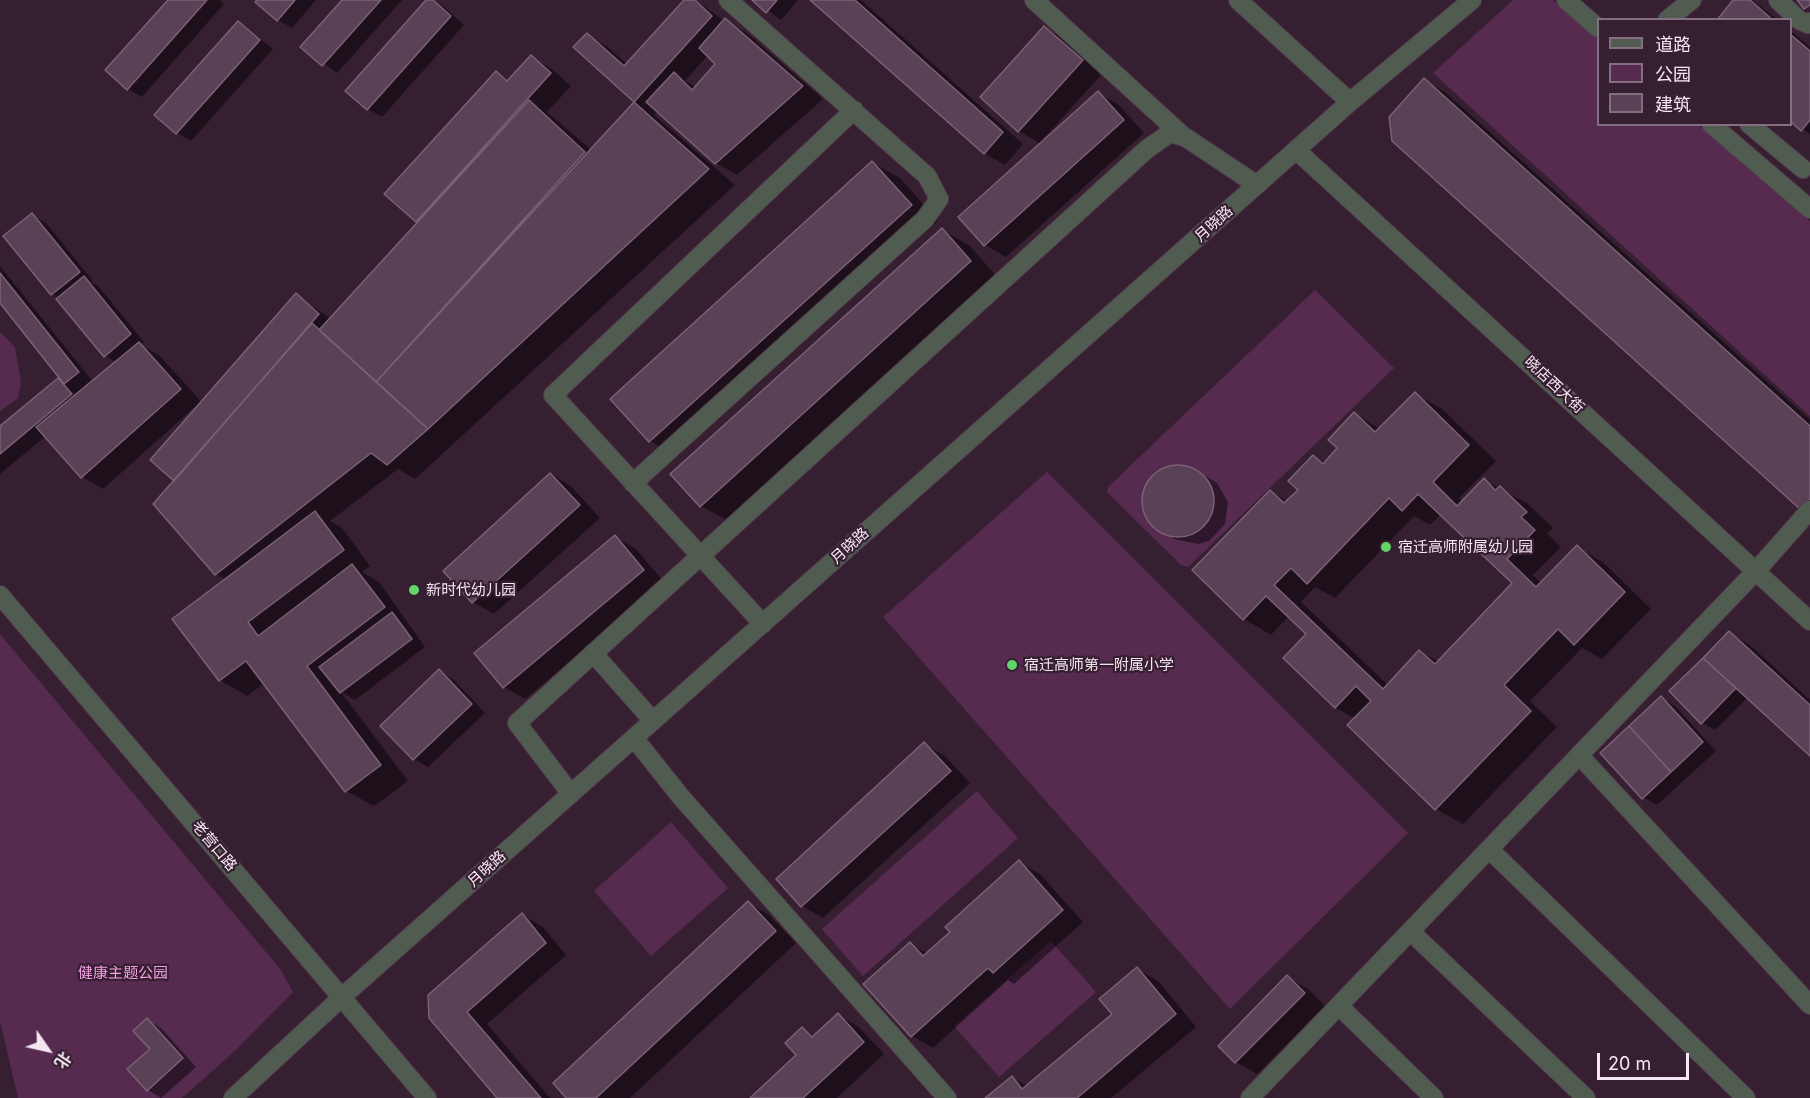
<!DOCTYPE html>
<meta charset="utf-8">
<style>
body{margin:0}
#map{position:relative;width:1810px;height:1098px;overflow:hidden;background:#371f32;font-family:Inter,"Noto Sans SC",sans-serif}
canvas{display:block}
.legend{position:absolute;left:1597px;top:18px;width:195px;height:108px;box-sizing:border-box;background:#371f32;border:2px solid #836f7f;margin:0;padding:8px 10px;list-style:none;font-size:18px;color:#f6e6f2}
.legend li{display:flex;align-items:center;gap:12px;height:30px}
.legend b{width:30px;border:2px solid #836f7f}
.north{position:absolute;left:18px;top:1020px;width:60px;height:60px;-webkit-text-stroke:4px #371f32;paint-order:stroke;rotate:124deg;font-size:16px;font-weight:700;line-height:24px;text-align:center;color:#f6e6f2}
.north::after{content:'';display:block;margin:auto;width:21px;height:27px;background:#f6e6f2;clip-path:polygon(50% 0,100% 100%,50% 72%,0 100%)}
.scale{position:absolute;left:1597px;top:1053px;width:92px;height:27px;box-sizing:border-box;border:3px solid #f6e6f2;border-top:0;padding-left:8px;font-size:18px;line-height:21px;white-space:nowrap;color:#f6e6f2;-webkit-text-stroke:4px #371f32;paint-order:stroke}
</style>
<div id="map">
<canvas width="1810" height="1098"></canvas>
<ul class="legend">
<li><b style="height:8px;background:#515c51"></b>道路</li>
<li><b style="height:16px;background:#572b50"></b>公园</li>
<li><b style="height:16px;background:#5a4155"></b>建筑</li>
</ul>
<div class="north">北</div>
<div class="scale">20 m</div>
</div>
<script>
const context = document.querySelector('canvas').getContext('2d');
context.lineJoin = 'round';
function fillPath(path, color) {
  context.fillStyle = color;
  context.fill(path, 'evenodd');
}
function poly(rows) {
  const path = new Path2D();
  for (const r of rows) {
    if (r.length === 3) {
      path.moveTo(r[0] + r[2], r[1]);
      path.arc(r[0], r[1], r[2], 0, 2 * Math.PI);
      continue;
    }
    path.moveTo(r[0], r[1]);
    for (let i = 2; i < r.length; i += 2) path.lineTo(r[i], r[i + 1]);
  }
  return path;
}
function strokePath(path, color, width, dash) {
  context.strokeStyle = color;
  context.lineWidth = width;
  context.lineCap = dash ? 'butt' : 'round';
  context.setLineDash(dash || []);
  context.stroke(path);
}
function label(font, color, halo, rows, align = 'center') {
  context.font = font + ' Inter,"Noto Sans SC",sans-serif';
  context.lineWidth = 4.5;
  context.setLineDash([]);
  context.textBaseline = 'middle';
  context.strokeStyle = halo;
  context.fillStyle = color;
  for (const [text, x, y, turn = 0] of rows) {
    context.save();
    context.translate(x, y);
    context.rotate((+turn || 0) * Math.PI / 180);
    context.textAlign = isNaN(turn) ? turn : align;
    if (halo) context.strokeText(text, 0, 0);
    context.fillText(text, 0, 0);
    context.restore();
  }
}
const green = poly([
 [1513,0,1553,0,1598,39,1598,124,1698,125,1810,221,1810,416,1433,73],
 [1315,290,1394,368,1188,567,1181,565,1107,492,1108,487],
 [0,332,15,347,21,382,18,398,0,411],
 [1047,472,1408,833,1230,1009,883,617],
 [0,634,280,969,293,992,237,1049,182,1098,18,1098,0,1021],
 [977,791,1018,838,863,976,822,929],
 [671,822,728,888,651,956,594,891],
 [1051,941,1096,992,999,1077,954,1026]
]);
const shadow = poly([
 [170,0,219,0,224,4,142,97,128,89],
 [259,0,316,0,292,28,278,20],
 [344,0,402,0,337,73,302,47],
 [428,0,443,6,464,25,382,117,368,109],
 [686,0,696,0,724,21,746,32,823,99,737,175,716,163,658,110,654,115,735,185,415,479,398,469,330,521,342,528,370,566,362,572,379,582,425,647,355,700,341,692,408,781,374,806,346,791,265,683,247,696,220,680,227,580,216,574,176,481,197,405,103,489,82,477,46,436,0,474,0,428,60,378,0,301,0,266,93,382,116,362,105,356,60,298,52,294,32,215,46,223,93,281,91,282,98,286,144,342,141,345,160,356,202,403,296,295,331,319,419,223,416,221,496,73,510,81,531,57,552,69,571,86,547,112,590,149,636,102,576,47,587,35,608,47,628,65],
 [708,55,717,63,696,87,685,81],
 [754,0,798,0,781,20],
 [813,0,861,0,1023,144,1005,165,984,153],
 [1735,0,1752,0,1778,20,1719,20],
 [238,22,273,49,191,141,177,133],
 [1045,28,1066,40,1103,73,1043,139,1044,141,1098,93,1119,105,1144,133,1006,257,985,245,1041,144,1019,131],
 [1790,30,1810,47,1810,134,1790,119],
 [1424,80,1445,92,1810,420,1810,514],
 [873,163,900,178,938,221,677,457,650,441],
 [942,230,969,245,997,277,728,521,701,506],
 [1415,394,1442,409,1496,461,1459,498,1463,502,1484,480,1527,503,1553,528,1547,533,1561,547,1533,575,1542,584,1577,547,1604,563,1651,609,1602,659,1582,648,1530,701,1557,727,1463,824,1436,809,1355,719,1335,707,1308,634,1289,616,1271,635,1244,619,1270,491,1288,502,1300,490,1313,456,1325,463,1339,448,1355,414,1380,429],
 [1441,514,1514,583,1439,662,1420,651,1388,685,1301,602,1315,587,1335,598,1414,516,1430,525],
 [1170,466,1192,468,1217,483,1228,502,1225,524,1209,541,1198,544,1174,539,1150,522,1145,512,1146,488,1151,478],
 [550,474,571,486,600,518,494,614,473,602],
 [615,537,636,549,664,582,525,699,504,687,476,654],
 [1729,633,1750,645,1810,700,1810,754,1748,697,1715,730,1701,722],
 [439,671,453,679,485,713,428,767,414,759,382,726],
 [1661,698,1675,706,1716,751,1657,805,1643,797],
 [924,744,945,756,970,783,823,918,802,906,778,879],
 [1019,862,1040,874,1083,922,1014,984,1008,980,933,1048,912,1036,910,944,928,954],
 [748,903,769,915,796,943,630,1098,568,1098],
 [522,915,543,927,566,955,487,1024,550,1098,499,1098,430,1017],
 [1137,969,1158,981,1196,1027,1111,1098,987,1098,1012,1077,1027,1086,1114,1014],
 [1287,977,1308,989,1325,1006,1257,1074,1236,1062,1220,1046],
 [838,1015,859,1027,884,1054,837,1098,752,1098,798,1055,802,1029,815,1036],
 [147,1020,161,1028,196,1067,161,1098,148,1090,152,1049]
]);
const building = poly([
 [168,0,207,0,127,90,105,70,168,0],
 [257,0,295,0,277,21,255,2,257,0],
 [342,0,381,0,322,66,300,47,342,0],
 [426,0,433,0,451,16,367,110,345,91,426,0],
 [684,0,695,0,712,16,634,102,573,47,587,33,624,66,684,0],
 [752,0,777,0,766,13,752,0],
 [810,0,855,0,1003,132,984,154,810,0],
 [1733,0,1750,0,1773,20,1717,20,1733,0],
 [1797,0,1810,0,1810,5,1804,9,1797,0],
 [725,18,803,86,715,164,646,102,674,72,692,90,715,64,699,48,725,18],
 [238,21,260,40,176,134,154,115,238,21],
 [1044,26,1083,60,1018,132,980,97,1044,26],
 [1790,34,1810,51,1810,120,1801,131,1790,121,1790,34],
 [531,55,551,73,416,222,384,194,496,71,507,81,531,55],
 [1424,78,1810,426,1810,499,1801,510,1392,141,1389,117,1424,78],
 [1098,91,1124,120,984,246,958,217,1098,91],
 [529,100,585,152,376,382,319,330,529,100],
 [634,102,709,169,428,429,376,382,634,102],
 [872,161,912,205,649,442,610,399,872,161],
 [32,213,80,272,51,295,3,236,32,213],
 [942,228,971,261,700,507,670,474,942,228],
 [0,273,79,372,64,384,0,303,0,273],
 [84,276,131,334,104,357,56,299,84,276],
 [296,293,319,314,174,481,150,460,296,293],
 [312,323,428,429,387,465,371,453,215,575,153,504,312,323],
 [139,342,181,389,81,478,36,427,139,342],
 [58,378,72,394,0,454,0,426,58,378],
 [1415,392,1469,445,1433,482,1457,506,1484,478,1495,490,1500,486,1527,512,1521,517,1535,530,1507,559,1536,587,1577,545,1625,592,1574,645,1558,629,1504,685,1531,711,1435,810,1347,725,1371,701,1356,686,1335,708,1283,658,1306,634,1266,596,1243,620,1192,570,1270,490,1284,503,1298,490,1288,481,1313,455,1323,464,1337,448,1328,440,1354,412,1375,432,1415,392],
 [1418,494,1512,583,1435,664,1419,650,1383,689,1274,585,1291,568,1307,584,1389,498,1402,511,1418,494],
 [1178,501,36],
 [550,473,580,505,472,603,443,571,550,473],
 [315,511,344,550,248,622,258,636,352,564,385,607,307,666,381,765,345,792,246,661,219,681,172,619,315,511],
 [615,535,644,570,503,688,474,653,615,535],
 [392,612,412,639,340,693,319,667,392,612],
 [1729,631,1810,705,1810,756,1703,658,1729,631],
 [1703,658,1736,688,1701,724,1669,691,1703,658],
 [439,669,472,704,413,760,380,726,439,669],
 [1661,696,1703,742,1671,772,1629,726,1661,696],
 [1629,726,1671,772,1642,799,1600,753,1629,726],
 [924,742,951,771,801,907,776,879,924,742],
 [1019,860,1063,910,993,973,988,968,911,1037,863,984,910,942,923,956,950,932,945,927,1019,860],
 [748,901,776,931,596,1098,566,1098,553,1083,748,901],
 [522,913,546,943,467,1012,541,1098,497,1098,429,1018,428,995,522,913],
 [1137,967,1176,1014,1077,1098,985,1098,1012,1076,1022,1089,1112,1014,1099,999,1137,967],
 [1287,975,1305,993,1235,1063,1218,1046,1287,975],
 [838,1013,864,1042,803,1098,750,1098,796,1055,785,1043,802,1027,812,1037,838,1013],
 [147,1018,183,1058,147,1091,127,1069,150,1049,133,1031,147,1018]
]);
const minor = poly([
 [1034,0,1183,136],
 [1238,0,1350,102],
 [1566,0,1598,28],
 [1778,0,1799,20,1808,24,1810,22],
 [1667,20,1692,0],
 [1711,124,1810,209],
 [1749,124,1803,169],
 [1296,150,1810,621],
 [633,483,925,219,939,199,927,176,728,0],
 [0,595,427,1098],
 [763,624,553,395,854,110],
 [593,653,653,721],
 [634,738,681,797,947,1098],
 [1579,755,1810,1005],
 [571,794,517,723,1147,149,1170,133,1185,137,1257,185],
 [1489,849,1746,1098],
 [1410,931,1586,1098],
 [1339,1006,1434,1098],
 [233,1098,342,997,1350,102,1472,0],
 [1250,1098,1756,571,1810,510]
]);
const markers = [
 [1386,547,6,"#61d46a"],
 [414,590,6,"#61d46a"],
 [1012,665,6,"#61d46a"]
];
const streetNames = [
 ["月晓路",1214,224,-42],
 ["晓店西大街",1554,385,43],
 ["月晓路",850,546,-42],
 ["老营口路",214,846,50],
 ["月晓路",487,869,-42]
];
const poiNames = [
 ["宿迁高师附属幼儿园",1398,547],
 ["新时代幼儿园",426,590],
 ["宿迁高师第一附属小学",1024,665]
];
const parkNames = [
 ["健康主题公园",123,973]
];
fillPath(green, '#572b50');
fillPath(shadow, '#0007');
fillPath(building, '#5a4155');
strokePath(building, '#7c6177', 1.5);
strokePath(minor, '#523b4d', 20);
strokePath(minor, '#515c51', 18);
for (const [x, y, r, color] of markers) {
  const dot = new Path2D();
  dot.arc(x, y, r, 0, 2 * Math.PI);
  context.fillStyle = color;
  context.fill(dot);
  strokePath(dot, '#371f32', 2);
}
label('15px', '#f6e6f2', '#371f32', streetNames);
label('15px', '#f6e6f2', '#371f32', poiNames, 'left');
label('15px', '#f29fe3', '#371f32', parkNames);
</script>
